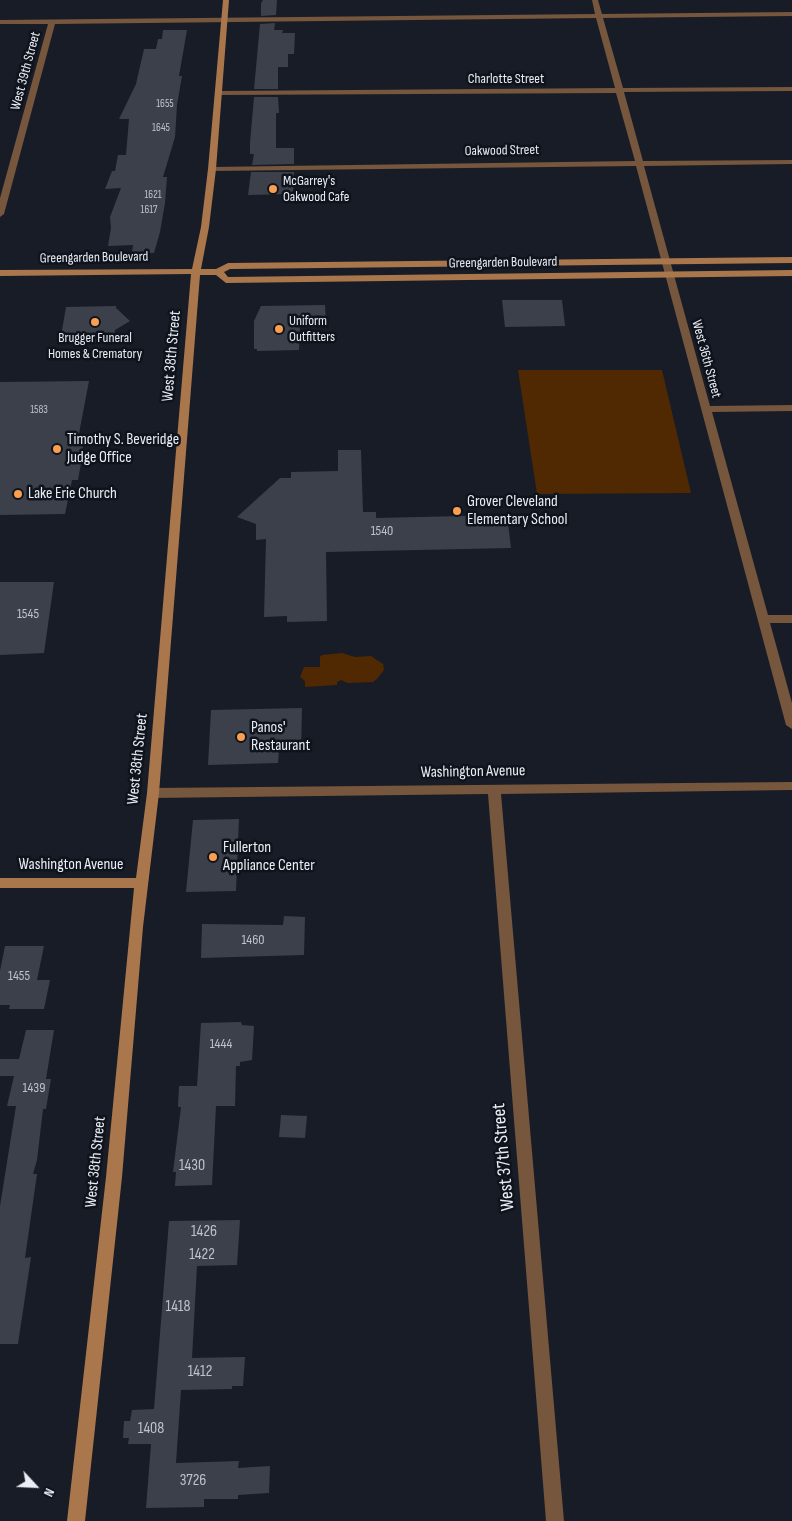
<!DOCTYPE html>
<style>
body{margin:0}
#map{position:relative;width:792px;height:1521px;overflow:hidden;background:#181c26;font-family:"Sofia Sans Condensed",sans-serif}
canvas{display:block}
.north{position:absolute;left:10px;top:1461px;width:50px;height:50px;-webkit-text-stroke:4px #0f131c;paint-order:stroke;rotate:115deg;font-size:14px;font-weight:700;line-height:20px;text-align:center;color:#eaedf5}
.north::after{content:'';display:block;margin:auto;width:18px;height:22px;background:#eaedf5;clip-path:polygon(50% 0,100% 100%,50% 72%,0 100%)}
</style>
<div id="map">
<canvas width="792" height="1521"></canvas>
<div class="north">N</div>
</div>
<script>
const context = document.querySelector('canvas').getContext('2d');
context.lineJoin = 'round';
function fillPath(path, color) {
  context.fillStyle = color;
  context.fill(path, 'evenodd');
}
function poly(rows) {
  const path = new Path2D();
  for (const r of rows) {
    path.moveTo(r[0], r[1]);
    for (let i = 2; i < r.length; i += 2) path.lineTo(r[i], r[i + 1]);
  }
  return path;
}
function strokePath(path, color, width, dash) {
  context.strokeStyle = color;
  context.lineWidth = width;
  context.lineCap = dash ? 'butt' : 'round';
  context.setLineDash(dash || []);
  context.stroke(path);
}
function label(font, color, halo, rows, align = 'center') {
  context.font = font + ' "Sofia Sans Condensed",sans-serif';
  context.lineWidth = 5;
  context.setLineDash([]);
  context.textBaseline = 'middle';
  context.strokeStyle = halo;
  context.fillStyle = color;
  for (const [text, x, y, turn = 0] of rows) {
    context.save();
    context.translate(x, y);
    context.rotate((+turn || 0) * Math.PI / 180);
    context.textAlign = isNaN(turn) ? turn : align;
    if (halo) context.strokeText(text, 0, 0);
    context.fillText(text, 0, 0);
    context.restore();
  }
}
const green = poly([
 [518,370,662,370,691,493,537,494],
 [342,653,355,657,371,656,383,664,384,670,377,679,373,682,348,683,341,680,337,682,337,685,305,687,305,681,300,677,304,667,320,667,320,657,322,655]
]);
const building = poly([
 [263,0,277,0,276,15,261,16,261,3],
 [275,23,274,30,283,30,282,33,295,33,294,54,288,54,288,67,278,67,278,89,254,89,260,24],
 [163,30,187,30,179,76,182,76,177,105,175,137,163,177,167,177,165,203,160,232,154,253,132,253,133,245,108,246,111,228,110,217,121,188,105,189,112,171,115,171,118,155,126,155,129,119,119,119,136,84,144,49,156,49,158,39,162,39],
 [254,97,278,97,279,113,276,113,276,148,294,148,294,164,252,165,254,154,250,154,250,143],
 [251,172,294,172,293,194,248,195],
 [502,300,562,300,565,326,505,327],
 [325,305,326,322,300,323,299,350,257,351,257,349,254,349,254,321,261,306],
 [116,306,116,308,130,321,115,330,114,336,111,336,110,342,75,343,76,336,61,336,66,307],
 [89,381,77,444,83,444,81,463,78,480,72,480,65,514,0,515,0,382],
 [338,450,361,450,363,512,376,512,376,518,507,515,511,548,326,552,327,621,287,622,287,616,264,617,266,539,256,540,256,524,237,517,280,478,291,478,291,472,338,471],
 [0,582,54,582,44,653,0,655],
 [302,708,301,750,279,750,278,763,208,765,211,710],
 [239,819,236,891,186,892,193,820],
 [284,916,305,917,304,955,201,958,202,924,283,925],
 [5,946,44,946,37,980,50,980,44,1009,9,1009,10,1005,0,1005,0,971],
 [241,1022,242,1025,254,1026,252,1060,240,1062,240,1066,236,1066,235,1106,216,1106,212,1185,175,1186,176,1172,173,1172,181,1107,178,1107,179,1086,197,1086,201,1023],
 [26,1030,54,1030,46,1079,51,1079,46,1109,43,1109,37,1160,33,1174,37,1174,25,1258,31,1257,18,1344,0,1344,0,1206,16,1106,7,1106,14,1076,0,1076,0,1059,19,1059],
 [281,1115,307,1116,305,1138,279,1137],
 [240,1220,237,1265,197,1266,192,1358,245,1357,243,1386,232,1386,232,1389,181,1390,176,1463,239,1461,238,1468,270,1466,269,1493,238,1495,238,1499,204,1499,204,1507,146,1508,151,1444,128,1444,129,1438,123,1438,124,1421,130,1421,132,1410,154,1409,169,1221]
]);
const street = poly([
 [592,0,598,0,602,14,792,12,792,16,603,18,623,88,792,87,792,91,624,92,643,161,792,160,792,164,644,166,710,406,792,405,792,411,712,412,768,615,792,615,792,623,770,623,792,703,792,729,786,725,636,166,212,171,208,169,212,167,635,161,616,93,220,95,216,93,220,91,615,88,596,18,55,24,4,214,0,217,0,198,48,24,0,24,0,20,595,14,592,0],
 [792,782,792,790,501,794,564,1521,546,1521,488,794,153,798,148,796,147,793,148,790,153,788,792,782]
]);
const secondary = poly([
 [223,0,229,0,216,169,209,227,201,269,216,269,228,263,792,257,792,263,230,269,224,272,228,277,792,270,792,276,226,283,216,275,200,275,159,793,143,927,122,1177,85,1521,67,1521,106,1177,134,888,0,888,0,878,136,878,147,793,191,274,0,276,0,270,192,269,201,227,208,169,223,0]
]);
const markers = [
 [273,189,5,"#fa9f4f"],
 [95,322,5,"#fa9f4f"],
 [279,329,5,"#fa9f4f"],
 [57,449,5,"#fa9f4f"],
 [18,494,5,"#fa9f4f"],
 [457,511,5,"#fa9f4f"],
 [241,737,5,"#fa9f4f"],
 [213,857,5,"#fa9f4f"]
];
const farNumbernames = [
 ["1655",165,104],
 ["1645",161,128],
 ["1621",153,195],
 ["1617",149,210],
 ["1583",39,410]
];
const farStreetnames = [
 ["West 39th Street",26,71,-75],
 ["Charlotte Street",506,79],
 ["Oakwood Street",502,151,-1],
 ["Greengarden Boulevard",94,258,-1],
 ["Greengarden Boulevard",503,263,-1],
 ["West 36th Street",706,359,75]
];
const farPoinames = [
 ["McGarrey's",283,181],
 ["Oakwood Cafe",283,197],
 ["Uniform",289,321],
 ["Outfitters",289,337],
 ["Brugger Funeral",95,338,"center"],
 ["Homes & Crematory",95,354,"center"]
];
const numberNames = [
 ["1540",382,531],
 ["1545",28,614],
 ["1460",253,940],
 ["1455",19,976],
 ["1444",221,1044],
 ["1439",34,1088]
];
const streetNames = [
 ["West 38th Street",172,356,-85],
 ["West 38th Street",138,759,-84],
 ["Washington Avenue",473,772,-1],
 ["Washington Avenue",71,865],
 ["West 38th Street",96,1162,-84]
];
const poiNames = [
 ["Timothy S. Beveridge",67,440],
 ["Judge Office",67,458],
 ["Lake Erie Church",28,494],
 ["Grover Cleveland",467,502],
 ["Elementary School",467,520],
 ["Panos'",251,728],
 ["Restaurant",251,746],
 ["Fullerton",223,848],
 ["Appliance Center",223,866]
];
const nearNumbernames = [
 ["1430",192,1166],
 ["1426",204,1232],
 ["1422",202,1255],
 ["1418",178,1307],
 ["1412",200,1372],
 ["1408",151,1429],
 ["3726",193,1481]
];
const nearStreetnames = [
 ["West 37th Street",504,1157,-95]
];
fillPath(green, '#502902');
fillPath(building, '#3b404b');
fillPath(street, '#76563d');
fillPath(secondary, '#aa774d');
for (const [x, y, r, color] of markers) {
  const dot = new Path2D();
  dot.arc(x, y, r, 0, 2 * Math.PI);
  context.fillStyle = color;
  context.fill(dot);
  strokePath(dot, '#0f131c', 2);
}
label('11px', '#bec2ca', null, farNumbernames);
label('14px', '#eaedf5', '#0f131c', farStreetnames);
label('14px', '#eaedf5', '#0f131c', farPoinames, 'left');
label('14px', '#bec2ca', null, numberNames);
label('16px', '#eaedf5', '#0f131c', streetNames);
label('16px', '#eaedf5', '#0f131c', poiNames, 'left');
label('16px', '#bec2ca', null, nearNumbernames);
label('19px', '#eaedf5', '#0f131c', nearStreetnames);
</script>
